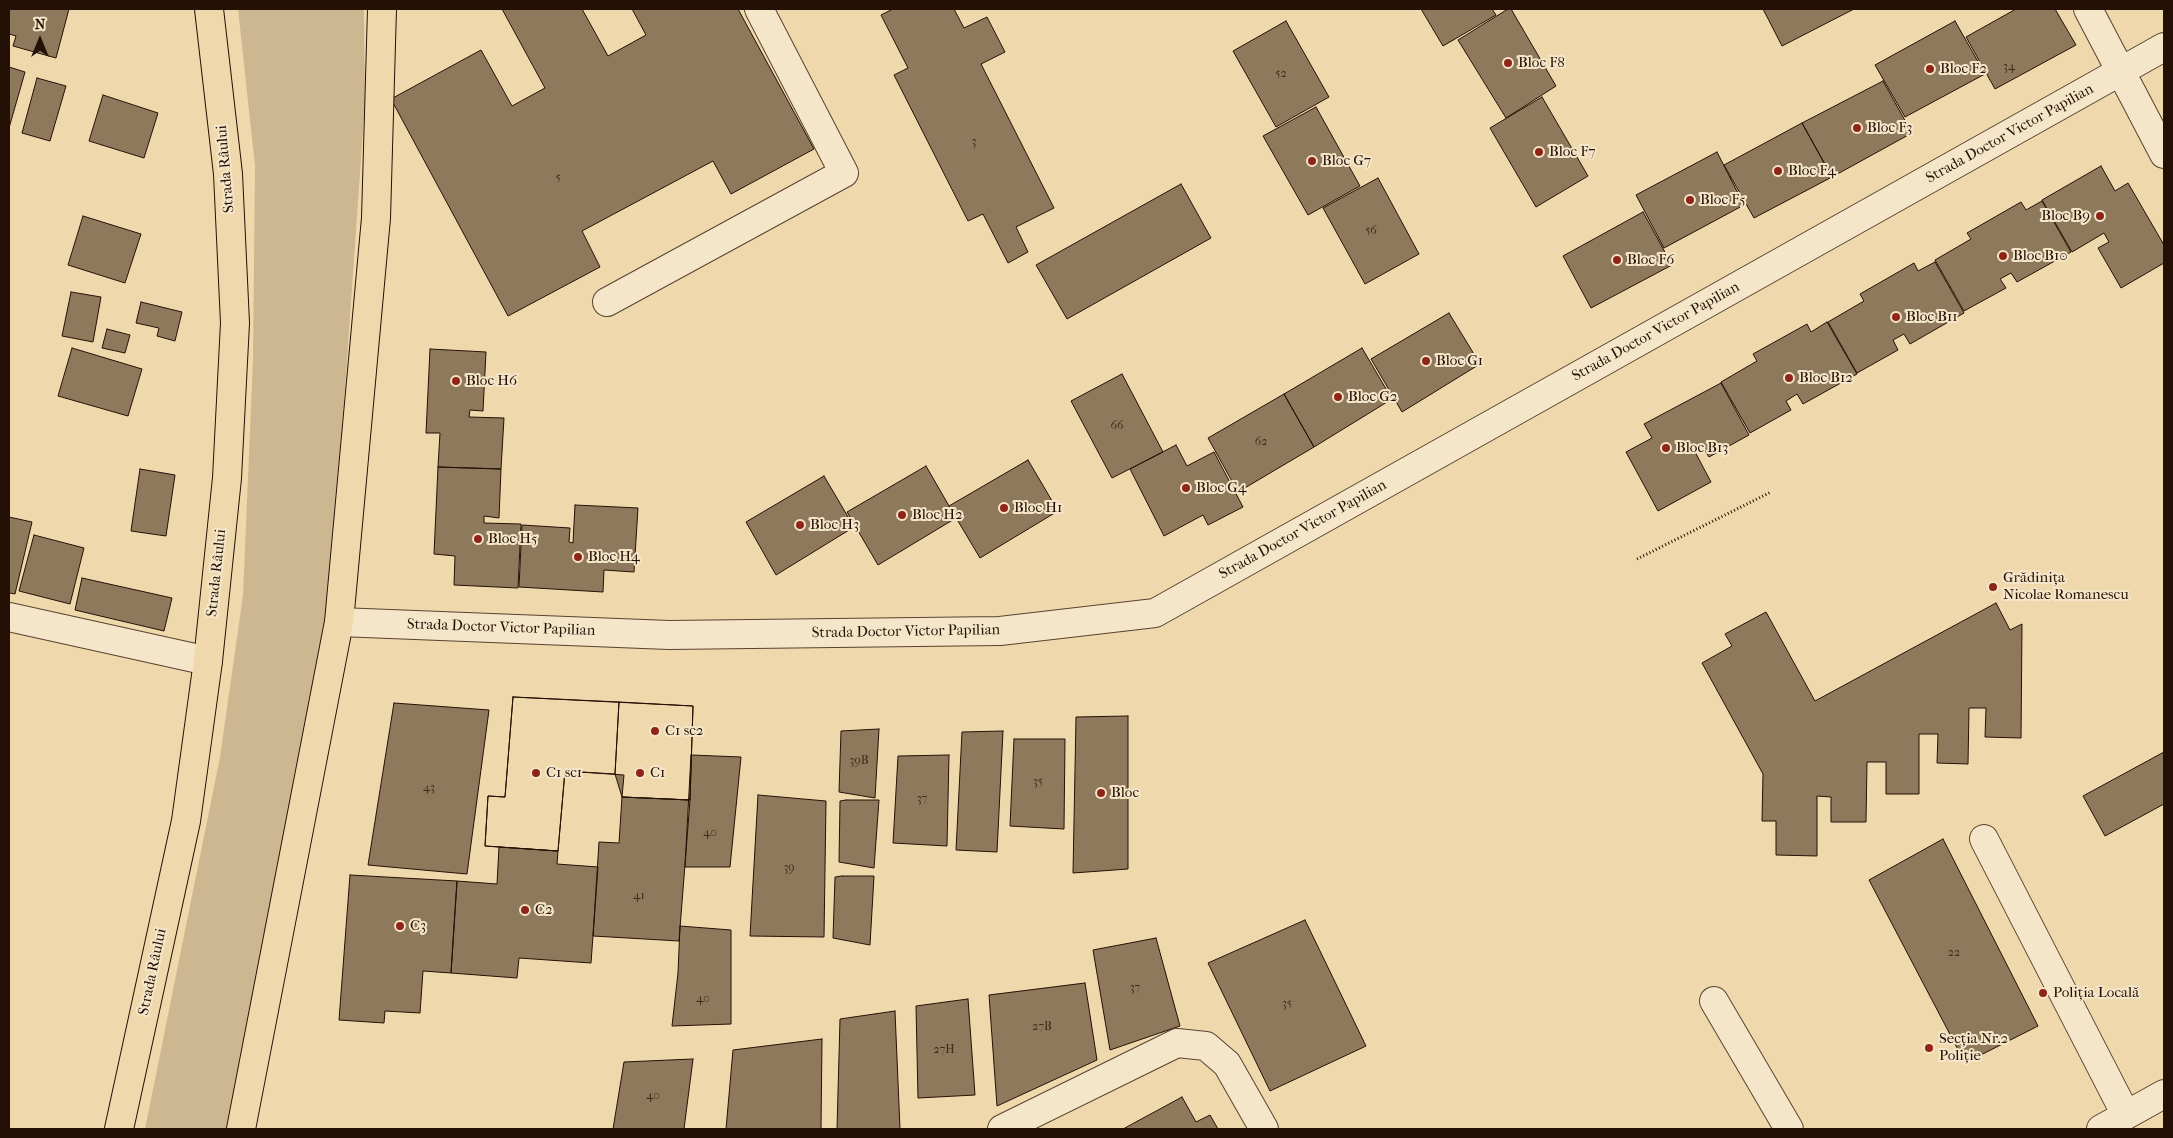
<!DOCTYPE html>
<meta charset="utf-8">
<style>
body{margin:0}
#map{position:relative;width:2173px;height:1138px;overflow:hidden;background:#efd9ac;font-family:"IM FELL French Canon",serif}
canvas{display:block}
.frame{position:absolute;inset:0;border:10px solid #251006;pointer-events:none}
.north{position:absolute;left:15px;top:15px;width:50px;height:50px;-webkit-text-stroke:4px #f5e6c9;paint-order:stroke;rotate:0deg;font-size:14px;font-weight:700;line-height:20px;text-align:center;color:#251006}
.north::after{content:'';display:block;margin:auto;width:18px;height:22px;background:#251006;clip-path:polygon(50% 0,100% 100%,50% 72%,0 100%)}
</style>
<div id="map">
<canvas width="2173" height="1138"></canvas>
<div class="frame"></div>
<div class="north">N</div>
</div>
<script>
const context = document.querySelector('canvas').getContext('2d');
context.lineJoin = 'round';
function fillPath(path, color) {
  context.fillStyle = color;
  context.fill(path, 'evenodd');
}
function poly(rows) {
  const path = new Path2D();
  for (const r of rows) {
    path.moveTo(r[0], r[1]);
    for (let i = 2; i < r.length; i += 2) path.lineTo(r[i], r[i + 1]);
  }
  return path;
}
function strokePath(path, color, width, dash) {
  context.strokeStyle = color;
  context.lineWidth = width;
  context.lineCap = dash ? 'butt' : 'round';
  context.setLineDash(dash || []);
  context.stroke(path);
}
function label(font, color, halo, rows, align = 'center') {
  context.font = font + ' "IM FELL French Canon",serif';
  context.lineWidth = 4;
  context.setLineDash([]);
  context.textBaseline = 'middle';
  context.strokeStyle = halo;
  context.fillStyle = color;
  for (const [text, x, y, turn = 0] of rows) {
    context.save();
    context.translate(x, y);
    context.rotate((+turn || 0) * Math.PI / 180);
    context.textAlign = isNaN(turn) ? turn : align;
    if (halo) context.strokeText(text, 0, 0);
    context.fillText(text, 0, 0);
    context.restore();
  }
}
const green = poly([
 [238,9,364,9,365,101,344,403,324,625,244,1051,226,1129,145,1129,220,757,243,595,253,359,255,166]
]);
const building = poly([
 [9,9,69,9,56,58,13,46,16,36,9,34,9,9],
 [502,9,582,9,608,56,646,35,632,9,738,9,814,149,731,194,713,161,582,231,600,267,508,316,391,99,481,50,512,106,545,88,502,9],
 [893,9,954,9,964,28,987,17,1005,52,981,64,1054,208,1016,227,1028,252,1008,263,983,214,968,221,894,75,908,68,881,15,893,9],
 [1421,9,1492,9,1496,15,1443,46,1421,9],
 [1508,9,1511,9,1556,86,1506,118,1458,40,1508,9],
 [1763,9,1854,9,1782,46,1763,9],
 [2016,9,2055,9,2076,45,1995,89,1966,37,2016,9],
 [1286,21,1329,97,1276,127,1233,51,1286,21],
 [1955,21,1985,74,1905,117,1875,65,1955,21],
 [9,67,25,72,9,128,9,67],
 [37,78,66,86,50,141,22,133,37,78],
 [1883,81,1912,133,1832,177,1802,123,1883,81],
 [103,95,158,113,144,158,89,141,103,95],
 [1542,97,1588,176,1536,207,1490,128,1542,97],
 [1316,107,1360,186,1308,215,1263,136,1316,107],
 [1802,123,1832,177,1754,218,1724,165,1802,123],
 [1717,152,1744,205,1664,248,1636,195,1717,152],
 [2101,166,2115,191,2128,183,2164,245,2164,263,2121,288,2098,248,2109,242,2104,233,2072,252,2042,200,2101,166],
 [1378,178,1419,254,1365,284,1323,208,1378,178],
 [1181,184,1211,238,1067,319,1036,265,1181,184],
 [2042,201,2071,252,2017,282,2011,273,2000,279,2006,288,1964,311,1935,260,1971,239,1967,233,2021,202,2026,210,2042,201],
 [1643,212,1672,265,1591,308,1563,256,1643,212],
 [83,216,141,234,125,283,68,265,83,216],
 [1935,262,1964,313,1910,344,1904,334,1893,340,1898,350,1857,373,1828,322,1864,301,1860,294,1914,263,1918,271,1935,262],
 [71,292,101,297,93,342,62,336,71,292],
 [141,302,182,312,175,341,157,336,159,328,136,323,141,302],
 [1449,313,1480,364,1402,412,1371,359,1449,313],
 [1827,322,1857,374,1803,404,1797,394,1786,401,1791,410,1750,433,1721,382,1757,361,1753,354,1807,324,1811,332,1827,322],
 [107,329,130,335,125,353,102,348,107,329],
 [72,348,142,369,128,416,58,396,72,348],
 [1362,348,1392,399,1314,447,1284,394,1362,348],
 [430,349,486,352,483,411,470,410,469,417,504,418,501,469,438,467,440,433,426,433,430,349],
 [1122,374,1163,452,1112,478,1071,401,1122,374],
 [1721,383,1749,435,1709,457,1702,446,1694,450,1711,482,1658,511,1626,452,1652,438,1644,424,1721,383],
 [1284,394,1314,447,1238,492,1208,438,1284,394],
 [1176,445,1187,466,1214,452,1243,507,1208,525,1203,515,1164,536,1130,469,1176,445],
 [1028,460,1058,511,980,558,949,506,1028,460],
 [926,466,956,518,878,565,847,512,926,466],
 [438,467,501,469,499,518,484,516,484,523,521,524,518,588,454,585,455,556,434,554,438,467],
 [140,469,175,475,166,536,131,531,140,469],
 [824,476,854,527,776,575,746,522,824,476],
 [575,505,638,508,634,572,604,570,603,592,519,587,522,525,570,528,569,542,573,543,575,505],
 [9,517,32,522,15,594,9,593,9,517],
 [34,535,84,548,70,604,19,591,34,535],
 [82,578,172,598,164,631,75,610,82,578],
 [1996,603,2010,630,2022,624,2021,738,1985,737,1986,708,1969,708,1968,764,1937,763,1938,734,1919,734,1919,794,1886,794,1886,762,1867,762,1866,822,1831,822,1831,797,1817,796,1817,856,1776,855,1776,821,1762,821,1763,774,1702,663,1732,646,1725,634,1766,612,1815,701,1996,603],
 [513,697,693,706,690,800,622,797,624,775,565,771,558,851,485,846,488,796,505,797,513,697],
 [513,697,619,702,615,774,565,771,558,851,485,846,488,796,505,797,513,697],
 [619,702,693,706,690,800,622,797,615,774,619,702],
 [394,703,489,710,467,874,368,865,394,703],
 [1128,716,1128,869,1073,873,1076,717,1128,716],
 [879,729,875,798,839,792,841,731,879,729],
 [1003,731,997,852,956,850,962,732,1003,731],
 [1014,739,1065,739,1064,829,1010,826,1014,739],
 [2164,752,2164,804,2105,836,2083,796,2164,752],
 [691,755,741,757,730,867,685,867,691,755],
 [949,755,947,846,893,843,898,756,949,755],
 [758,795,826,801,824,937,750,936,758,795],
 [622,797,690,800,679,941,593,936,599,842,619,843,622,797],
 [846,800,879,800,874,868,839,862,840,801,846,800],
 [1943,839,2038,1026,1965,1063,1869,880,1943,839],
 [499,847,558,851,557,864,598,867,591,963,519,958,517,978,451,973,457,881,497,884,499,847],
 [350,875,457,881,451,973,423,971,420,1013,385,1011,384,1023,339,1020,350,875],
 [842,876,874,876,870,945,833,938,835,877,842,876],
 [1305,920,1366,1046,1270,1091,1208,963,1305,920],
 [680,926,731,930,731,1024,672,1026,678,973,680,926],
 [1156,938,1180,1026,1110,1050,1093,950,1156,938],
 [1085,983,1097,1060,997,1106,989,995,1085,983],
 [968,999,975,1095,918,1098,916,1006,968,999],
 [895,1011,900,1129,837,1129,840,1019,895,1011],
 [822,1039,821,1129,726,1129,733,1050,822,1039],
 [693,1059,684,1129,613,1129,624,1062,693,1059],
 [1182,1097,1196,1122,1210,1115,1218,1129,1123,1129,1182,1097]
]);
const path = poly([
 [1637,559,1771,492]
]);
const minor = poly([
 [2088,9,2164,154],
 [607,302,844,173,759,9],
 [9,617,208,661],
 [339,622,669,635,1000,631,1155,613,2164,47],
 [1984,839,2126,1115],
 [1714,1001,1789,1129],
 [1002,1129,1177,1043,1206,1046,1227,1064,1264,1129],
 [2101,1129,2164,1094]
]);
const major = poly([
 [119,1129,186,821,208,661,227,478,235,323,228,174,209,9],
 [241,1129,339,622,376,218,382,9]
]);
const markers = [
 [1508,63,5,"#8f2418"],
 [1930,69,5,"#8f2418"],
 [1857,128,5,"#8f2418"],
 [1539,152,5,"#8f2418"],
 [1312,161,5,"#8f2418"],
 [1778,171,5,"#8f2418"],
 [1690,200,5,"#8f2418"],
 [2100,216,5,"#8f2418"],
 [2003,256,5,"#8f2418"],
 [1617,260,5,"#8f2418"],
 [1896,317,5,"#8f2418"],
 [1426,361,5,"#8f2418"],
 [1789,378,5,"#8f2418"],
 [456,381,5,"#8f2418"],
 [1338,397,5,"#8f2418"],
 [1666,448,5,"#8f2418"],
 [1186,488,5,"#8f2418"],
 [1004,508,5,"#8f2418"],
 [902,515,5,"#8f2418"],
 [800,525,5,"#8f2418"],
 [478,539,5,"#8f2418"],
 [578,557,5,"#8f2418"],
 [1993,587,5,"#8f2418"],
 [655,731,5,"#8f2418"],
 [536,773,5,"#8f2418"],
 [640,773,5,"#8f2418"],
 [1101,793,5,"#8f2418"],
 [525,910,5,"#8f2418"],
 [400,926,5,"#8f2418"],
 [2043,993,5,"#8f2418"],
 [1929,1048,5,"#8f2418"]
];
const numberNames = [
 ["34",2009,67],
 ["52",1281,74],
 ["3",974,142],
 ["5",558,178],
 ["56",1371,231],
 ["66",1117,426],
 ["62",1261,442],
 ["39B",859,761],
 ["35",1038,782],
 ["43",429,788],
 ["37",922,799],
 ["40",710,833],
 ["39",789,868],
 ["41",639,896],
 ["22",1954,953],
 ["37",1135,988],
 ["40",703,999],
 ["35",1287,1004],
 ["27B",1042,1027],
 ["27H",944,1050],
 ["40",653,1096]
];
const poiNames = [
 ["Bloc F8",1518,63],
 ["Bloc F2",1940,69],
 ["Bloc F3",1867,128],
 ["Bloc F7",1549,152],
 ["Bloc G7",1322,161],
 ["Bloc F4",1788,171],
 ["Bloc F5",1700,200],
 ["Bloc B9",2090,216,"right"],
 ["Bloc B10",2013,256],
 ["Bloc F6",1627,260],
 ["Bloc B11",1906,317],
 ["Bloc G1",1436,361],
 ["Bloc B12",1799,378],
 ["Bloc H6",466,381],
 ["Bloc G2",1348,397],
 ["Bloc B13",1676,448],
 ["Bloc G4",1196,488],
 ["Bloc H1",1014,508],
 ["Bloc H2",912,515],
 ["Bloc H3",810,525],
 ["Bloc H5",488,539],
 ["Bloc H4",588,557],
 ["Grădinița",2003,578],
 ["Nicolae Romanescu",2003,595],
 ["C1 sc2",665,731],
 ["C1 sc1",546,773],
 ["C1",650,773],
 ["Bloc",1111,793],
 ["C2",535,910],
 ["C3",410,926],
 ["Poliția Locală",2053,993],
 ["Secția Nr.2",1939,1039],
 ["Poliție",1939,1056]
];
const streetNames = [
 ["Strada Doctor Victor Papilian",2010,134,-29],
 ["Strada Râului",226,169,-95],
 ["Strada Doctor Victor Papilian",1656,332,-29],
 ["Strada Doctor Victor Papilian",1303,530,-29],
 ["Strada Râului",217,573,-84],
 ["Strada Doctor Victor Papilian",501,628,2],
 ["Strada Doctor Victor Papilian",906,632,-1],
 ["Strada Râului",153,972,-78]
];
fillPath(green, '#cdb790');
fillPath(building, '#8e795c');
strokePath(building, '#251006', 1);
strokePath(minor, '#584230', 30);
strokePath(major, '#251006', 30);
strokePath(path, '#251006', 3, [1, 2.5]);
strokePath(minor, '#f5e6c9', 28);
strokePath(major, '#efd9ac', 28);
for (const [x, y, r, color] of markers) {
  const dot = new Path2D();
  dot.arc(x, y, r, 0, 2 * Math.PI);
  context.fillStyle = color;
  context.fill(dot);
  strokePath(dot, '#f5e6c9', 2);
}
label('12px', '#3f2a1c', null, numberNames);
label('15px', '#251006', '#f5e6c9', poiNames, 'left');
label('15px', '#251006', '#f5e6c9', streetNames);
</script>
